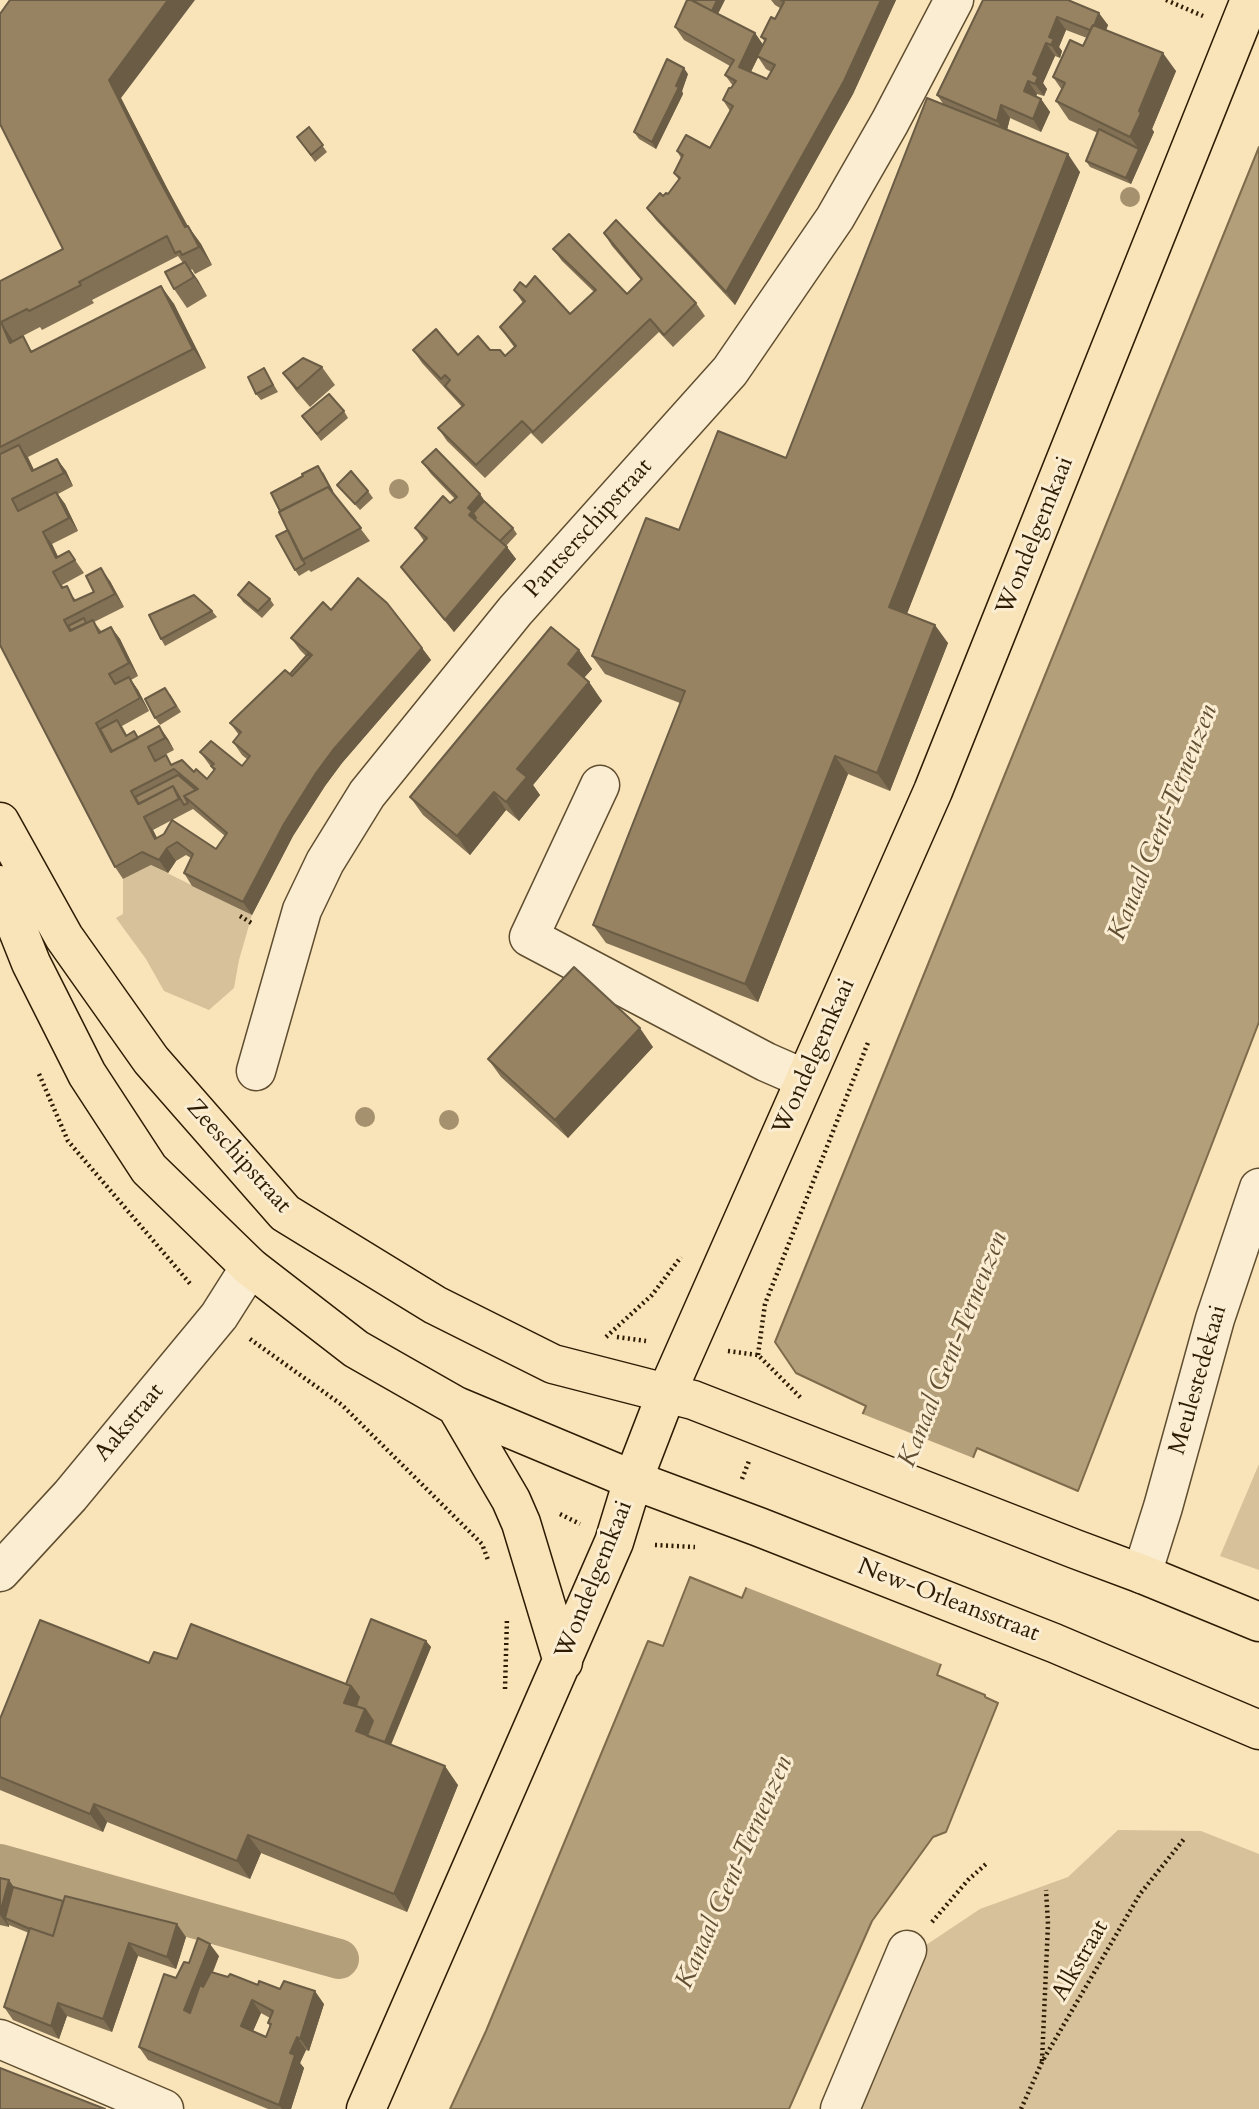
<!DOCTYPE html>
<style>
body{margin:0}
canvas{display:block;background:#f9e3b9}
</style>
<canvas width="1259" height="2109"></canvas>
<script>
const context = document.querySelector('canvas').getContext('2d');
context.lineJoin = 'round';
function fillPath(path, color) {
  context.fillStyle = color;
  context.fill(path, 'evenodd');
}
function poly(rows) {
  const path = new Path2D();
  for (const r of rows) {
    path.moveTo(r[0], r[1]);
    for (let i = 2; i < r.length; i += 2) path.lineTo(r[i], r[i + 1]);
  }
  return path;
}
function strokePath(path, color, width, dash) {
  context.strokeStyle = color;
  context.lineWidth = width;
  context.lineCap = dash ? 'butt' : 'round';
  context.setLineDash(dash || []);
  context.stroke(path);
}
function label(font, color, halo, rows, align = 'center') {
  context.font = font + ' Cardo,serif';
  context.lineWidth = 6;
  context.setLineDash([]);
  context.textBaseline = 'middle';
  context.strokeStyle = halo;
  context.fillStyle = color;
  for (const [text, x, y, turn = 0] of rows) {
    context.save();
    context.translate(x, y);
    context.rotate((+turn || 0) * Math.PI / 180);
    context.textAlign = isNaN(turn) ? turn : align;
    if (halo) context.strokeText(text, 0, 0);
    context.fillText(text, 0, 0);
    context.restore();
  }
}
const green = poly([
 [151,865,252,915,239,960,234,988,209,1010,164,991,146,959,116,918,123,914,123,879],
 [1259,1464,1259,1570,1220,1556],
 [1118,1830,1201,1831,1259,1854,1259,2109,852,2109,911,1955,980,1909,1068,1877]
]);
const water = poly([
 [1259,147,1259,1022,1078,1491,977,1448,902,1632,946,1650,937,1675,985,1695,985,1697,998,1703,946,1832,933,1837,872,1921,789,2109,450,2109,486,2031,648,1641,663,1646,690,1577,742,1598,752,1574,790,1588,866,1406,796,1373,775,1342,1259,147]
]);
const pier = poly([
 [860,1413,976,1459,906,1631,949,1648,950,1651,944,1665,743,1586,749,1572,752,1570,788,1584]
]);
const canal = poly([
 [0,1864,339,1959]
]);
const path = poly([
 [1166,0,1203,16],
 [240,916,253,924],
 [39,1074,68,1141,192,1286],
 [606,1337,652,1295,681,1257],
 [617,1337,646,1341],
 [250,1339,342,1405,482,1544,488,1560],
 [728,1351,758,1355,802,1399],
 [758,1355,765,1304,869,1040],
 [742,1479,749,1461],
 [560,1514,580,1524],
 [655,1545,695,1547],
 [505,1689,507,1618],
 [932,1922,968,1880,986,1864],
 [1042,2061,1048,1924,1046,1890],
 [1021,2109,1042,2062,1140,1894,1184,1839]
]);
const minor = poly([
 [600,785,529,937,766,1062,805,1079],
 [256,1071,302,910,325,862,367,794,515,611,730,371,835,218,890,122,954,0],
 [0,1572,70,1496,219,1316,250,1267],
 [1142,1574,1163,1507,1215,1319,1259,1188],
 [0,2039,164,2109],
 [840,2109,907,1950]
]);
const major = poly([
 [0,822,64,937,151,1060,285,1213,435,1305,553,1364,693,1400,1075,1549,1142,1574,1259,1622],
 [0,885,31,963,87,1074,149,1169,250,1267,356,1349,456,1406,633,1480,759,1527,1054,1643,1259,1730],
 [456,1406,511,1500,521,1523,563,1662],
 [366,2109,614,1542,633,1480,667,1392,933,791,1250,0]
]);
const trees = [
 [1130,197],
 [399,489],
 [365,1117],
 [449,1120]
];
const wall = poly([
 [771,0,896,0,853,94,735,305,656,220,647,208,668,194,679,180,674,173,681,158,677,151,710,148,730,111,723,100,733,86,725,75,730,66,684,40,675,27,694,1,755,33,763,45,765,42,761,37,775,19,780,8,775,5],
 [758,57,766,69,771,72,767,79,751,72],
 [1076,2,1075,3,1108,25,1106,30,1176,71,1152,129,1154,132,1131,184,1090,167,1086,161,1098,133,1069,120,1056,101,1062,90,1053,77,1083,46,1087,38,1066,30,1059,47,1062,51,1060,58,1055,56,1043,83,1047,89,1044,96,1037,94,1036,97,1041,99,1050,112,1041,132,1010,118,1007,130,1080,172,907,614,948,643,890,791,848,774,758,1002,606,943,593,925,680,703,605,674,592,656,679,530,786,458,944,105,937,95],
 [688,74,682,91,683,94,656,149,639,139,634,132],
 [121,98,167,188,188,226,201,244,212,265,195,274,192,269,191,270,207,296,187,308,174,289,183,263,178,256,92,300,94,303,42,330,40,327,15,340,33,351,161,286,174,304,206,368,28,457,34,470,57,459,66,471,73,486,58,494,65,504,78,531,52,544,58,557,69,551,84,573,62,585,64,587,76,600,94,592,110,581,124,607,94,622,102,632,111,627,120,639,138,676,131,680,138,690,149,711,122,726,127,735,134,731,138,737,159,726,168,739,174,750,157,759,194,772,207,779,214,771,200,752,242,766,248,760,242,755,233,742,239,735,230,723,290,674,306,656,300,650,291,638,331,610,422,648,431,660,342,763,325,786,293,836,252,915,192,886,184,873,191,858,186,855,176,861,168,873,151,865,123,879,115,867,0,645,0,281,63,249],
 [193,809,225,836,216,849,172,820],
 [172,820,164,834,157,838,153,830],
 [309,127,327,152,315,162,297,137],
 [604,233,696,303,705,316,673,347,659,332,542,444,531,433,485,478,447,441,438,428,462,407,422,363,413,350,458,355,490,350,505,356,514,347,500,327,523,303,514,290,526,287,570,314,594,292,562,261,553,249,627,294,641,280,612,246],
 [322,367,335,385,310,407,296,391,283,373],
 [264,368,278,392,261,400,256,394],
 [344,411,348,418,321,441,302,416],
 [422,462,484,501,513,528,517,534,506,546,516,559,454,632,410,579,401,567,424,541,415,528,450,503,455,499,431,474],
 [323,472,335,495,370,541,311,572,309,570,299,576,295,570,288,530],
 [337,485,368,491,373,498,360,510],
 [238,595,270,599,274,605,262,618,243,602],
 [212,611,217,617,165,646,161,639],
 [579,650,592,669,584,678,589,682,602,701,533,785,540,795,519,821,506,810,470,855,423,815,410,797],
 [170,694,181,712,160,725,155,718],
 [653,1047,568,1138,501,1077,488,1059],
 [426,1641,431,1647,391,1745,458,1785,407,1912,261,1853,250,1879,107,1822,103,1832,0,1790,0,1719,149,1663,177,1659,346,1684],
 [0,1878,9,1880,13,1887,186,1937,176,1969,138,1956,112,2032,67,2016,59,2039,13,2020,4,2007,29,1933,9,1925,9,1927,0,1925],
 [219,1956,213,1972,228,1977,258,1985,324,2004,309,2051,306,2050,300,2063,304,2068,291,2109,268,2109,148,2060,139,2047,176,1978,189,1963],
 [261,2013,270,2018,268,2023,270,2026,266,2037,253,2031]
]);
const shadedWall = poly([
 [168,0,195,0,121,98,167,188,198,246,185,227,154,170,109,80],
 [717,0,725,0,715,20,710,14],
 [881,0,896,0,853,94,735,305,726,292],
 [1099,13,1108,25,1101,44,1092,31],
 [1057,17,1066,30,1059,47,1062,51,1060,58,1051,45,1049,37],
 [755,33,764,46,747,79,739,67],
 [1046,43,1055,56,1043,83,1047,89,1044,96,1035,84,1033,74],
 [1163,53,1176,71,1152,129,1154,132,1131,184,1126,178,1139,149,1130,137],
 [684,68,688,74,682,91,683,94,656,149,652,142],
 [1028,81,1037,94,1032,104,1024,91],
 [1041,99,1050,112,1041,132,1033,119],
 [1001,105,1010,118,1006,134,997,121],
 [1068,154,1080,172,902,626,889,607],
 [188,226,201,244,212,265,199,247],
 [185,262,198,280,207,296,194,277],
 [161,286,174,304,206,368,193,349],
 [1,322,13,341,10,343],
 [19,445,28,458,41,484,32,471],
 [57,459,66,471,73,486,64,473],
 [56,492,65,504,78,531,69,518],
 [480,494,489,507,481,524,469,515,468,508],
 [43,532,52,544,63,567,56,558],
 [507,547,516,559,454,632,445,620],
 [101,568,110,581,124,607,115,594],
 [935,625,948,643,890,791,877,773],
 [111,627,120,639,138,676,129,663],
 [422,648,431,660,342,763,325,786,293,836,252,915,243,902,284,824,316,773,333,750],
 [579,650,592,669,580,682,568,664],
 [129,677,138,690,149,711,140,698],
 [589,682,602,701,533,785,540,795,519,821,506,802,517,769],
 [159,726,168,739,174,750,165,738],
 [835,756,848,774,758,1002,745,984],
 [494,792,506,810,470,855,457,836],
 [144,817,153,830,164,851,155,839],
 [167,848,176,861,168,873,159,860],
 [640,1028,653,1047,568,1138,555,1120],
 [426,1641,431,1647,386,1756,382,1750],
 [351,1686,364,1704,359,1717,344,1703],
 [365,1709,378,1727,371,1745,356,1731],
 [445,1766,458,1785,407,1912,394,1894],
 [94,1804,107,1822,103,1832,90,1814],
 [248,1835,261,1853,250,1879,237,1861],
 [9,1880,18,1893,5,1918,9,1925,9,1927,0,1915,0,1913],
 [177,1924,186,1937,176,1969,167,1957],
 [129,1943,138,1956,112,2032,103,2019],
 [210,1944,219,1956,192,2023,184,2010],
 [315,1991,324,2004,309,2051,300,2039],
 [252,2000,261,2013,250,2038,241,2026],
 [58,2003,67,2016,59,2039,51,2026],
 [297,2037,306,2050,300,2063,304,2068,291,2109,282,2109,279,2105,290,2053]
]);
const building = poly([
 [10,0,168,0,109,80,154,170,185,227,188,226,199,247,182,255,180,251,175,253,167,236,79,282,81,285,29,311,27,309,1,322,10,343,23,336,31,352,161,286,193,349,0,447,0,281,63,249,0,124,0,14,10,0],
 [687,0,691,0,755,33,739,67,767,79,775,65,757,56,766,39,761,37,771,17,775,19,784,2,781,0,881,0,844,81,726,292,647,208,660,193,663,196,666,193,668,194,680,178,674,173,683,155,677,151,686,135,710,148,733,106,723,100,729,88,731,88,736,81,725,75,734,60,675,27,687,0],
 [694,0,717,0,712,11,694,1,694,0],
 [983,0,1068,0,1099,13,1094,26,1093,25,1090,30,1057,17,1049,37,1054,39,1051,45,1046,43,1033,74,1038,77,1035,84,1028,81,1024,91,1041,99,1033,119,1001,105,997,121,937,95,983,0],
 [1093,25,1163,53,1139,111,1141,113,1130,137,1056,101,1065,83,1053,77,1070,40,1083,46,1093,25],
 [667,59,684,68,676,86,679,87,652,142,634,132,667,59],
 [927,98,1068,154,889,607,935,625,877,773,835,756,745,984,593,925,685,691,592,656,646,518,679,530,718,431,786,458,927,98],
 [309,127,323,145,311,155,297,137,309,127],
 [1099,129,1139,149,1126,178,1086,161,1099,129],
 [616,220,696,303,664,335,650,319,533,432,522,421,476,465,438,428,464,405,445,386,450,380,445,375,441,379,413,350,436,329,458,355,478,336,490,350,500,350,505,356,516,346,500,327,525,301,514,290,520,282,526,287,535,276,570,314,596,290,553,249,569,234,627,294,642,279,604,233,616,220],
 [185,262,194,277,174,289,165,272,185,262],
 [303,358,322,367,297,389,283,373,303,358],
 [264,368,273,385,256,394,248,377,264,368],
 [329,394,344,411,317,434,302,416,329,394],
 [19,445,32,471,57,459,64,473,12,499,18,511,56,492,69,518,43,532,56,558,69,551,75,560,53,572,62,588,67,586,74,601,94,592,86,576,101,568,115,594,64,620,70,631,93,620,99,633,111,627,129,663,109,674,115,684,129,677,140,698,96,723,111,752,159,726,165,738,148,747,155,761,166,755,171,765,182,760,194,772,196,769,207,779,215,769,211,766,214,764,200,752,211,741,242,766,250,756,233,742,241,732,230,723,285,670,292,676,312,655,291,638,323,602,331,610,358,578,387,603,422,648,333,750,316,773,284,824,243,902,184,873,193,854,177,842,167,848,159,860,142,852,115,867,0,645,0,454,19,445],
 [174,769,198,789,184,796,227,833,216,849,172,820,164,834,155,839,144,817,179,799,173,786,138,804,131,791,174,769],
 [436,449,480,494,468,508,472,511,469,515,507,547,445,620,401,567,427,538,415,528,443,496,450,503,457,497,422,462,436,449],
 [318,466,332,491,328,487,280,511,271,493,303,476,302,474,318,466],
 [351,471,368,491,355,504,337,485,351,471],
 [328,487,361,528,302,560,279,512,328,487],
 [484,501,513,528,500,541,475,520,476,518,473,513,484,501],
 [288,530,305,564,295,570,276,536,288,530],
 [249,582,270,599,258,611,238,595,249,582],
 [194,595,212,611,161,639,149,615,194,595],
 [84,618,86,623,71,630,68,626,84,618],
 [551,627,579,650,568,664,589,682,517,769,527,777,506,802,494,792,457,836,410,797,551,627],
 [308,654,310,656,292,676,290,674,308,654],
 [165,688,176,706,155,718,145,699,165,688],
 [117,720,126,736,134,731,138,738,112,751,100,729,117,720],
 [178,775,196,790,184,796,188,803,184,805,173,786,139,804,135,797,178,775],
 [574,967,640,1028,555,1120,488,1059,574,967],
 [371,1619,426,1641,385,1742,367,1736,373,1721,365,1709,356,1706,359,1697,351,1686,346,1684,371,1619],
 [40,1620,149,1663,154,1652,177,1659,191,1624,351,1686,344,1703,365,1709,356,1731,445,1766,394,1894,248,1835,237,1861,94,1804,90,1814,0,1777,0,1719,40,1620],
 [0,1878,9,1880,0,1913,0,1878],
 [13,1887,63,1901,53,1936,30,1928,30,1929,5,1918,13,1887],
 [65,1896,177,1924,167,1957,129,1943,103,2019,58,2003,51,2026,4,2007,30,1928,53,1936,65,1896],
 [198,1938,210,1944,184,2010,190,2013,200,1985,203,1987,211,1972,228,1977,230,1974,258,1985,259,1981,280,1989,284,1981,315,1991,300,2039,297,2037,290,2053,295,2055,279,2105,139,2047,164,1974,176,1978,184,1962,189,1963,198,1938],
 [252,2000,273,2011,268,2023,271,2024,266,2037,241,2026,252,2000],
 [0,2068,105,2109,0,2109,0,2068]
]);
const streetNames = [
 ["Pantserschipstraat",589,529,-48],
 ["Wondelgemkaai",1036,536,-68],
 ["Wondelgemkaai",815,1057,-66],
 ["Zeeschipstraat",238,1157,48],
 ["Meulestedekaai",1199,1380,-74],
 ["Aakstraat",130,1423,-50],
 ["Wondelgemkaai",595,1580,-68],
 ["New-Orleansstraat",948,1601,21],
 ["Alkstraat",1081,1961,-60]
];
const waterNames = [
 ["Kanaal Gent-Terneuzen",1164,823,-68],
 ["Kanaal Gent-Terneuzen",954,1350,-68],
 ["Kanaal Gent-Terneuzen",735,1873,-66]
];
fillPath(green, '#d6c19a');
fillPath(water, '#b49f7b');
strokePath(water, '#7e6b4b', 2);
fillPath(pier, '#f9e3b9');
strokePath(canal, '#b49f7b', 40);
strokePath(minor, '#604e30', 41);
strokePath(major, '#2d1c03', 41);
strokePath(path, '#2d1c03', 4.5, [2, 3.5]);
strokePath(minor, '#fbedd2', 38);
strokePath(major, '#f9e3b9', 38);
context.fillStyle = '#a5916e';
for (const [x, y] of trees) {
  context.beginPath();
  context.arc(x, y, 10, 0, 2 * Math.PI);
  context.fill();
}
fillPath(wall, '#827154');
fillPath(shadedWall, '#6a5c45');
fillPath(building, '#978362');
strokePath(building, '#6a5c45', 2);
label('24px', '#2d1c03', '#fbedd2', streetNames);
label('italic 26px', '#635033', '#fbedd2', waterNames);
</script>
